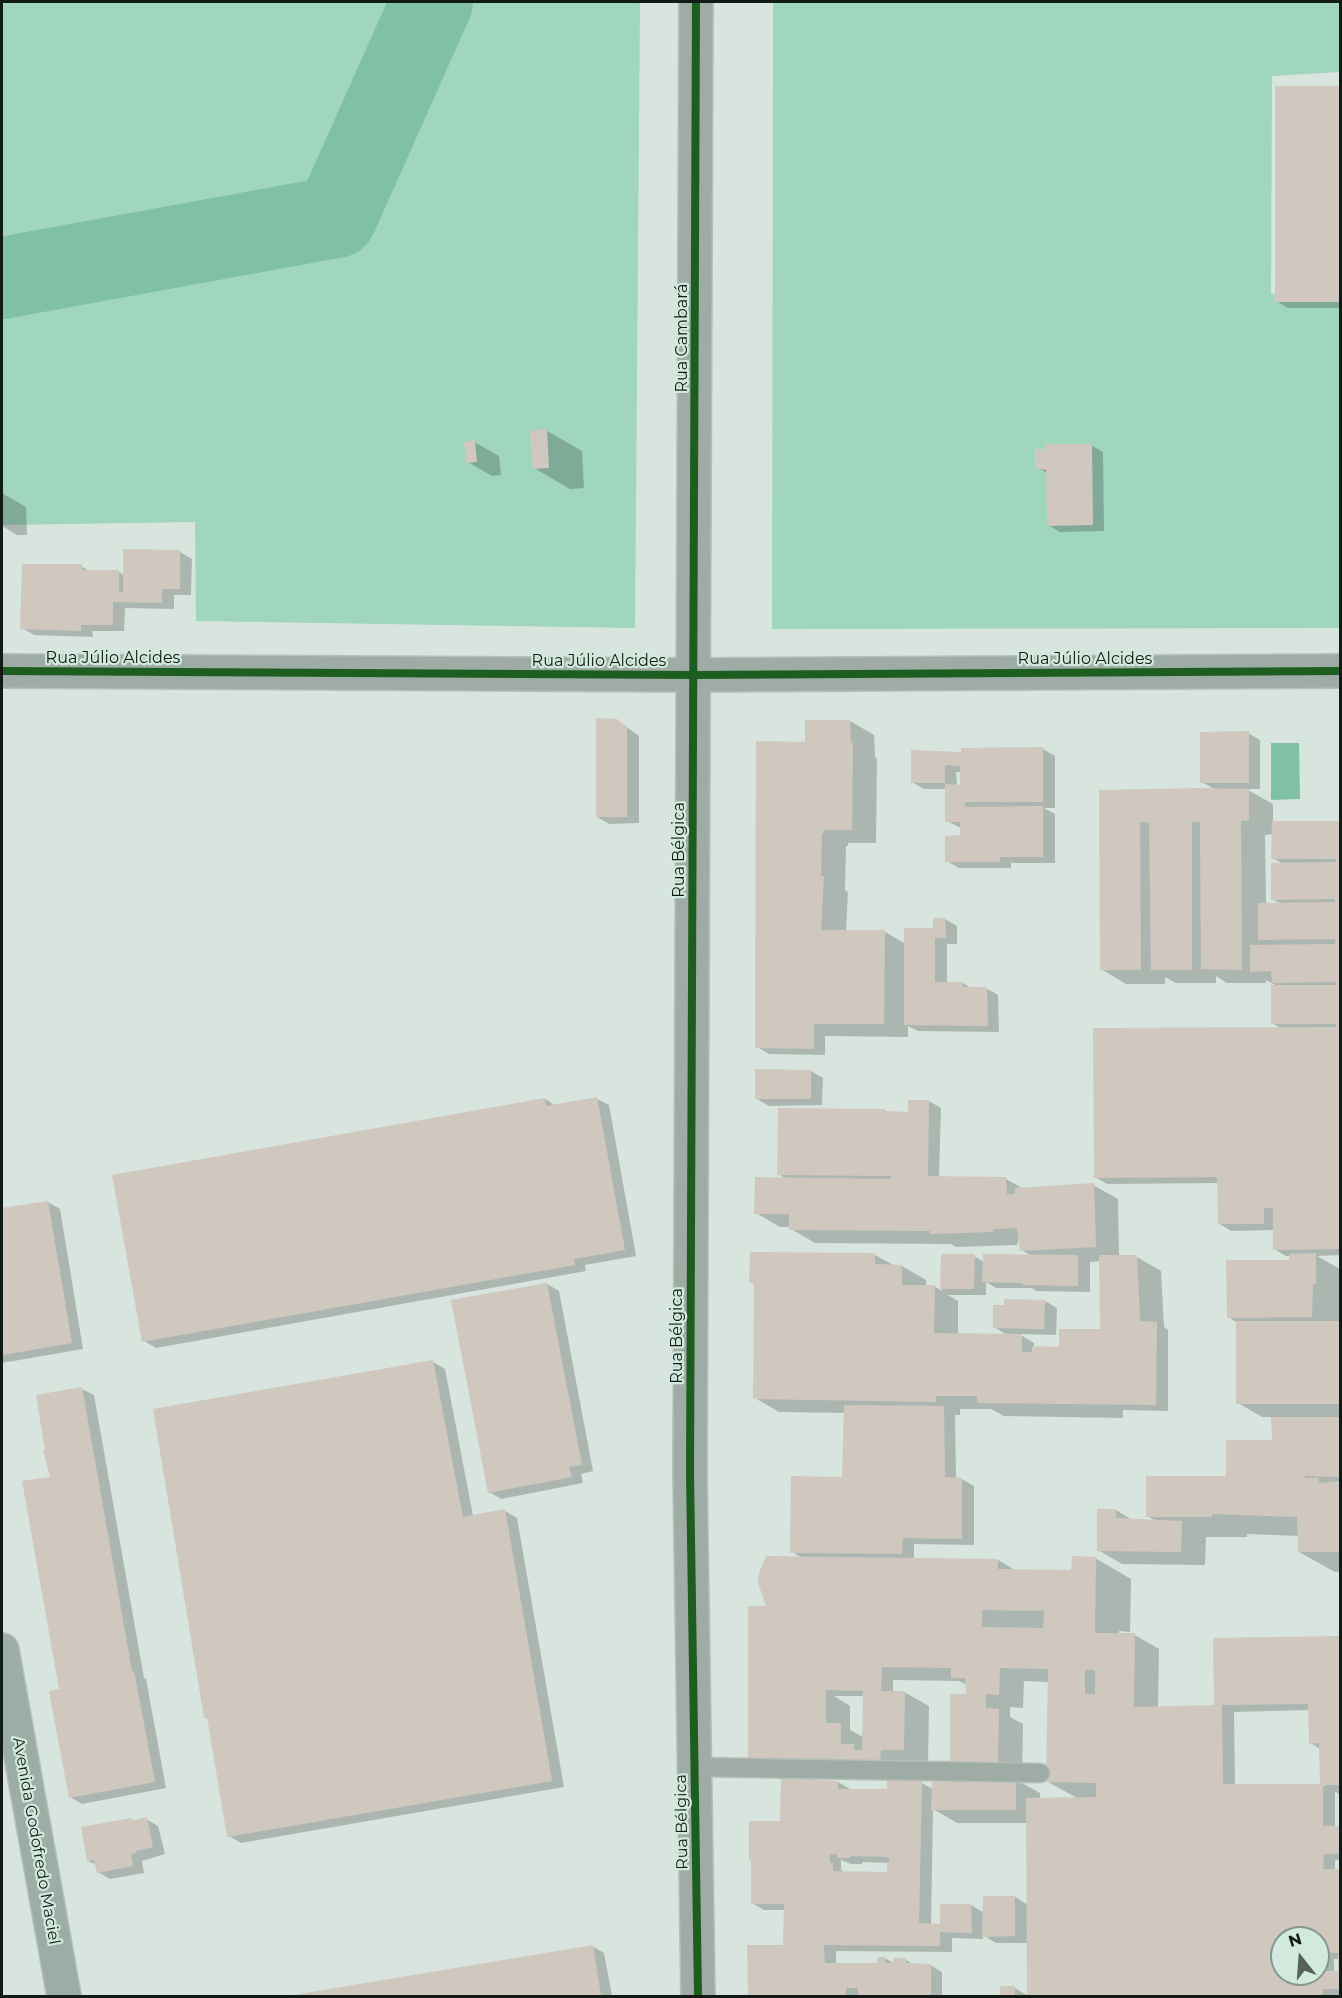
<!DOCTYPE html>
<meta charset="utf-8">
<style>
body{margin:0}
#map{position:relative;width:1342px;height:1998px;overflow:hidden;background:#d8e4de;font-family:Montserrat,sans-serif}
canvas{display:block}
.frame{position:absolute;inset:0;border:3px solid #111a16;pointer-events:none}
.north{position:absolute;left:1270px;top:1926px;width:60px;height:60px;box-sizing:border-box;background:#d2eade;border:2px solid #85978e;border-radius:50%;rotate:343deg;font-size:16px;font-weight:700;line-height:24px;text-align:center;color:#111a16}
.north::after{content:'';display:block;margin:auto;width:21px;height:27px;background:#57615c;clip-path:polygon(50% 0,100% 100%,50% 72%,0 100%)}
</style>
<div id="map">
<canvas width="1342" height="1998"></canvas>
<div class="frame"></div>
<div class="north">N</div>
</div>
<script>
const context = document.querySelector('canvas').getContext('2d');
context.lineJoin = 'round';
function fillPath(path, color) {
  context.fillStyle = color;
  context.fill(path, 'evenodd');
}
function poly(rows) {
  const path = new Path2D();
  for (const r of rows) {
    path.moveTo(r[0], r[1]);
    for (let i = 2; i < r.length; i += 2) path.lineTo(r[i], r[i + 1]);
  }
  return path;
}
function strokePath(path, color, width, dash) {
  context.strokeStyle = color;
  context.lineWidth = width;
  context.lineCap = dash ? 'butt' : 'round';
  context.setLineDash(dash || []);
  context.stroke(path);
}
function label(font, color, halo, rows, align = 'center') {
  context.font = font + ' Montserrat,sans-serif';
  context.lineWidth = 4.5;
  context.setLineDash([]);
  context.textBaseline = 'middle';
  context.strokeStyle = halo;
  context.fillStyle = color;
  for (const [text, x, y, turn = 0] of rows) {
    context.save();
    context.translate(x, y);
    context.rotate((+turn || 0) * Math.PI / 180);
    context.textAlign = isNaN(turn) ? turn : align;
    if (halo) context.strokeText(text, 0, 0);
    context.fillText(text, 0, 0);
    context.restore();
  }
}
const forest = poly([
 [2,2,640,2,635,628,196,621,195,522,2,525],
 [773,2,1340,2,1340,72,1272,76,1271,294,1340,292,1340,628,772,629]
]);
const water = poly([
 [1271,743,1299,743,1300,799,1271,800]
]);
const shadow = poly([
 [1276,87,1340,87,1340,308,1288,308,1276,301],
 [547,431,582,451,584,488,570,489,534,468],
 [474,442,499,456,501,475,492,476,468,462],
 [1091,445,1103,452,1104,531,1060,532,1048,525,1048,474,1037,467],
 [2,493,26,507,27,535,17,535,2,526],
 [180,552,192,559,191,595,174,595,174,609,125,608,124,631,92,631,93,637,34,635,22,628,81,566,91,572,119,572,124,575],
 [617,720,639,736,639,823,609,824,597,817],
 [850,721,874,735,875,757,877,759,876,843,848,843,848,846,846,846,845,890,848,892,846,932,885,932,906,944,935,930,945,919,957,926,957,944,947,944,947,983,963,983,971,988,986,988,998,995,999,1032,918,1031,908,1026,908,1037,825,1036,825,1055,769,1054,757,1047,807,744],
 [1248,733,1260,740,1260,789,1246,789,1273,804,1273,823,1340,822,1340,1255,1317,1256,1340,1269,1340,1572,1335,1572,1299,1552,1299,1536,1247,1534,1247,1537,1206,1537,1205,1565,1122,1564,1098,1550,1116,1510,1134,1521,1156,1521,1147,1516,1227,1478,1273,1441,1273,1417,1262,1417,1238,1403,1238,1323,1228,1317,1291,1261,1291,1256,1286,1256,1274,1249,1274,1230,1231,1231,1220,1224,1219,1183,1107,1184,1095,1177,1282,1029,1272,1023,1279,987,1266,980,1266,983,1227,983,1216,976,1216,983,1176,983,1165,977,1165,984,1126,984,1101,969,1101,791,1216,790,1202,782],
 [1273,834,1273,858,1283,864,1272,899,1282,904,1266,904,1265,835],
 [1043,749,1055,756,1055,808,1044,808,1055,814,1055,863,1011,863,1011,868,959,868,947,861,961,837,961,828,947,821,946,789,924,789,912,782,962,753],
 [956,772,961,772,962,786,957,786],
 [811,1071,823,1078,822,1105,769,1106,757,1099],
 [545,1099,556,1106,597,1099,609,1105,636,1256,585,1265,586,1271,156,1348,144,1341],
 [929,1101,941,1108,939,1178,1006,1179,1024,1189,1093,1185,1118,1199,1119,1257,1137,1257,1161,1271,1164,1327,1168,1330,1168,1411,1123,1410,1123,1418,1004,1416,991,1409,960,1409,960,1415,955,1415,956,1479,962,1479,974,1486,974,1545,914,1544,914,1559,998,1560,1015,1570,1072,1572,1095,1558,1131,1579,1130,1632,1119,1631,1119,1635,1135,1635,1159,1649,1158,1708,1216,1707,1214,1639,1340,1638,1340,1795,1335,1791,1335,1828,1340,1828,1340,1860,1335,1860,1335,1871,1340,1871,1340,1995,1001,1996,1001,1988,1015,1988,1028,1996,1028,1943,996,1943,983,1935,983,1939,952,1938,952,1952,836,1951,836,1965,879,1965,885,1958,895,1964,906,1960,914,1965,930,1965,942,1972,942,1996,749,1996,748,1947,790,1947,786,1910,764,1910,752,1903,781,1822,782,1774,768,1608,802,1558,792,1552,844,1478,846,1413,779,1412,755,1398,755,1285,751,1282,875,1255,895,1266,902,1266,926,1280,926,1286,934,1286,942,1291,942,1255,974,1256,984,1262,1032,1256,1021,1250,1019,1237,1017,1245,956,1247,951,1244,815,1243,791,1229,791,1227,780,1227,756,1213,786,1179,779,1174,779,1109,885,1110,889,1113,909,1113],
 [1101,1261,1102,1331,1060,1349,1034,1348,1034,1343,1019,1334,1056,1335,1057,1308,1045,1301,994,1327,1009,1336,958,1335,958,1301,948,1295,986,1295,986,1282,996,1288,1032,1288,1036,1291,1090,1292,1090,1262],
 [893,1680,959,1681,967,1685,955,1783,933,1789,922,1783,888,1790,850,1789,838,1782,819,1782,806,1775,928,1764,929,1706,904,1692,893,1692],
 [1024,1681,1048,1682,1048,1782,1077,1798,1040,1799,1040,1793,1013,1778,1022,1778,1023,1724,1010,1717,1010,1707,1023,1708],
 [834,1696,864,1696,863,1737,850,1730,850,1706],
 [1310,1710,1311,1743,1320,1749,1321,1783,1326,1786,1235,1786,1234,1712],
 [933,1809,957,1823,1028,1823,1028,1905,1015,1897,984,1898,984,1913,971,1905,942,1926,931,1925],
 [841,1860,851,1864,862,1864,862,1862,890,1863,888,1874,844,1873,841,1869],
 [1282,1938,1318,1938,1318,1974,1282,1974],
 [1334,1959,1339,1959,1339,1972,1334,1972],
 [48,1202,60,1209,83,1349,2,1363,2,1210],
 [547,1284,559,1291,593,1471,581,1474,583,1483,501,1499,489,1492],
 [433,1362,445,1369,473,1516,505,1511,517,1518,564,1787,241,1843,229,1836,209,1719,205,1717],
 [82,1389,94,1395,144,1678,146,1679,166,1788,82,1804,70,1797,61,1690,52,1478],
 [131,1819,134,1822,146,1819,158,1826,165,1854,142,1861,144,1873,110,1879,98,1872,96,1865,88,1861],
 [592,1946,604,1953,612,1996,295,1996]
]);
const river = poly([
 [2,278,336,217,432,2]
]);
const building = poly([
 [1275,86,1340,86,1340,302,1275,302],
 [547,429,549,468,533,469,530,431],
 [475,440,477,462,466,463,464,442],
 [1046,444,1092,444,1093,525,1047,526,1046,470,1035,468,1035,449,1046,449],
 [123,549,180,550,180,589,162,589,162,603,113,602,113,625,81,625,81,631,20,629,22,564,82,564,82,570,119,570,119,592,123,592],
 [596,718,617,719,627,728,627,817,596,817],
 [805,720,850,720,851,743,853,743,852,830,824,830,824,833,822,833,821,876,824,876,821,930,885,930,884,1024,814,1024,814,1049,755,1048,756,741,805,742],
 [1249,731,1249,783,1200,783,1200,732],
 [1043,747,1043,802,965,802,965,807,1043,806,1043,857,1000,857,1000,862,945,862,945,836,960,835,960,822,945,822,945,784,960,785,960,766,945,765,945,783,911,783,911,750,961,752,961,748],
 [1200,788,1249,789,1249,821,1241,821,1242,970,1201,969,1200,822,1192,822,1192,970,1151,970,1149,823,1140,822,1141,970,1100,970,1099,790],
 [1272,821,1340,821,1340,1249,1273,1250,1273,1208,1264,1208,1264,1224,1218,1224,1217,1177,1094,1178,1093,1028,1336,1027,1336,1024,1271,1024,1271,985,1336,985,1336,982,1272,983,1271,971,1250,972,1250,945,1335,944,1335,939,1258,940,1258,903,1335,902,1335,899,1271,900,1271,863,1336,862,1336,859,1271,859],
 [933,918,945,918,946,938,935,938,935,982,963,982,963,987,987,987,988,1026,904,1025,904,928,933,928],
 [755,1069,811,1070,811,1099,755,1099],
 [597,1097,625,1250,574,1259,575,1265,142,1342,112,1175,545,1098,546,1106],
 [908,1100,929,1100,928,1176,1006,1177,1007,1194,1015,1194,1015,1188,1094,1183,1096,1247,1020,1251,1017,1228,994,1229,993,1232,930,1234,930,1231,789,1230,789,1214,754,1214,755,1177,891,1179,891,1176,777,1175,778,1108,885,1109,885,1111,908,1112],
 [48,1201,72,1343,2,1355,2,1208],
 [750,1252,875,1253,875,1264,902,1265,902,1285,935,1285,934,1333,1022,1334,1022,1352,1032,1352,1032,1346,1059,1347,1059,1329,1100,1329,1099,1255,1137,1255,1140,1321,1157,1322,1156,1405,978,1403,977,1396,936,1396,936,1402,753,1399,754,1283,749,1283],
 [1316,1253,1316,1284,1313,1284,1312,1317,1227,1318,1226,1260,1289,1260,1289,1254],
 [941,1254,975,1254,974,1289,940,1289],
 [983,1254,1078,1255,1078,1286,1023,1285,1023,1283,982,1282],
 [547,1283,582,1465,569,1467,572,1477,488,1493,451,1300],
 [1004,1299,1045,1300,1044,1329,993,1328,993,1305,1004,1305],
 [1236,1321,1340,1321,1340,1404,1236,1404],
 [433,1360,463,1517,505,1509,552,1781,227,1837,207,1717,204,1718,153,1409],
 [82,1387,132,1671,134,1671,155,1782,69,1798,49,1691,59,1689,22,1481,50,1477,43,1450,45,1450,36,1395],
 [844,1405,944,1406,945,1477,962,1478,962,1539,903,1538,902,1554,790,1553,791,1476,842,1477],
 [1271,1417,1340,1417,1340,1477,1305,1476,1305,1478,1319,1478,1319,1483,1340,1481,1340,1552,1298,1552,1297,1517,1212,1514,1212,1517,1146,1517,1146,1476,1226,1476,1226,1440,1272,1440],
 [1097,1509,1116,1509,1116,1518,1182,1521,1181,1552,1097,1551],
 [766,1556,998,1559,998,1569,1071,1570,1072,1556,1096,1557,1095,1633,1135,1633,1134,1707,1214,1705,1213,1638,1340,1636,1340,1785,1323,1785,1323,1826,1340,1826,1340,1854,1324,1854,1323,1869,1340,1869,1340,1989,1323,1989,1322,1996,1027,1996,1026,1798,1096,1797,1096,1783,1046,1782,1048,1669,1000,1668,999,1695,986,1694,986,1708,999,1709,998,1764,950,1764,950,1694,966,1694,965,1678,951,1678,951,1668,882,1667,881,1691,905,1691,904,1750,881,1750,880,1762,748,1761,748,1606,766,1606,758,1583,759,1573],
 [982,1610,1044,1611,1043,1628,982,1627],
 [1085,1670,1095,1670,1095,1694,1085,1694],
 [826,1690,863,1691,862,1750,854,1750,854,1744,841,1744,841,1723,826,1723],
 [1308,1704,1309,1744,1319,1743,1320,1784,1223,1784,1222,1705],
 [1282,1938,1318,1938,1318,1974,1282,1974],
 [1323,1952,1338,1953,1338,1971,1323,1971],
 [781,1775,811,1776,811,1780,838,1781,838,1789,887,1789,887,1781,922,1781,919,1923,940,1924,940,1904,971,1904,972,1933,940,1932,940,1946,824,1945,825,1963,877,1963,878,1957,886,1957,885,1963,893,1963,893,1958,906,1958,906,1963,931,1964,931,1996,858,1996,858,1988,846,1988,846,1996,748,1996,747,1945,783,1945,784,1904,751,1904,751,1861,749,1861,749,1821,780,1821],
 [830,1854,837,1854,837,1858,850,1858,850,1856,889,1857,889,1864,887,1863,887,1872,833,1871,833,1863,830,1863],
 [954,1777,1016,1777,1016,1810,931,1810,932,1782,954,1782],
 [147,1817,153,1847,136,1851,137,1853,131,1854,133,1866,97,1873,94,1860,87,1861,81,1827,131,1818,132,1821],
 [983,1896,1015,1896,1015,1936,982,1937],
 [593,1945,601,1996,293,1996,293,1995],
 [1000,1986,1015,1986,1015,1996,1000,1996]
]);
const lane = poly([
 [695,1767,1040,1773]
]);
const street = poly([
 [696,2,690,1473,698,1996],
 [2,671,694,675,1340,671]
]);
const primary = poly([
 [2,1650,64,1996]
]);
const cycleway = poly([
 [696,2,690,1473,698,1996],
 [2,671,694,675,1340,671]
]);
const streetNames = [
 ["Rua Cambará",682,338,-90],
 ["Rua Júlio Alcides",113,658],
 ["Rua Júlio Alcides",1085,659],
 ["Rua Júlio Alcides",599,661],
 ["Rua Bélgica",679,850,-90],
 ["Rua Bélgica",677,1336,-90],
 ["Rua Bélgica",682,1822,-91],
 ["Avenida Godofredo Maciel",36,1841,80]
];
fillPath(forest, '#a0d5be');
fillPath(water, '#80c0a5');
fillPath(shadow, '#0003');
strokePath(river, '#80c0a5', 82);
fillPath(building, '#d0c7bf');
strokePath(lane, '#b5bfba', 21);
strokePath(street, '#b5bfba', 36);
strokePath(primary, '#b5bfba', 36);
strokePath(lane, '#9faba5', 18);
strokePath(street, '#9faba5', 33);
strokePath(primary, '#9cada5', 33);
strokePath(cycleway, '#1b5e20', 8);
label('16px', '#111a16', '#d2eade', streetNames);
</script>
